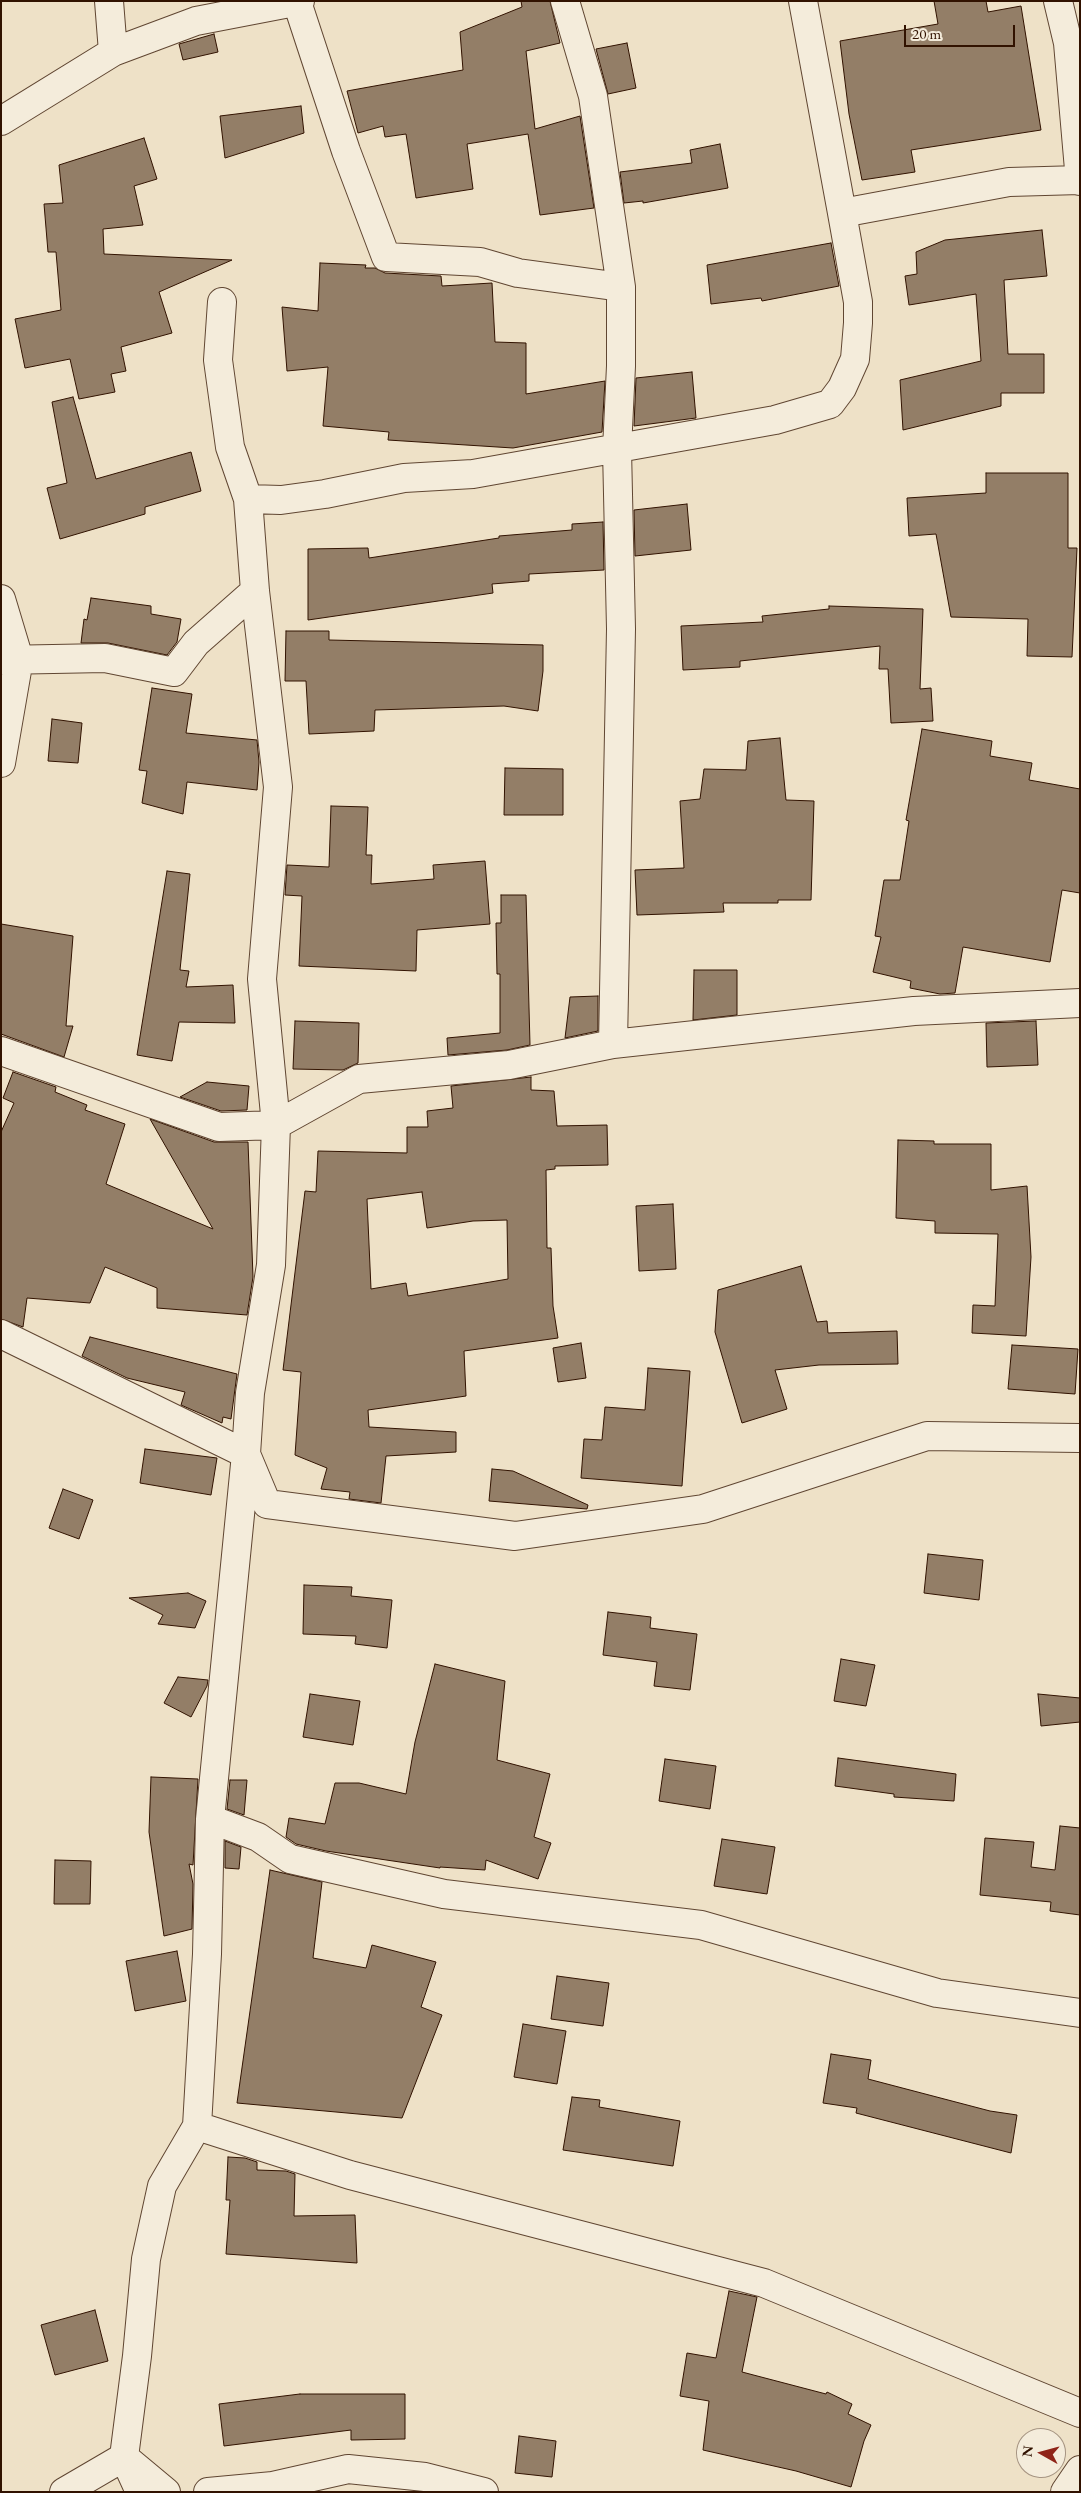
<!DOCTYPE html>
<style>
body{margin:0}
#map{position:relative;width:1081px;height:2493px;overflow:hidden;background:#eee1c7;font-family:"EB Garamond",serif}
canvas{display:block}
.frame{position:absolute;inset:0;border:2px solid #311200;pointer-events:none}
.north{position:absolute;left:1016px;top:2428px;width:50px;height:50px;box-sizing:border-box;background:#f4ecdb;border:1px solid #a69583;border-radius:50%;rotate:277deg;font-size:14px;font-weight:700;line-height:20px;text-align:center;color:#311200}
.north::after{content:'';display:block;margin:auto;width:18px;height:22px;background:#8f2418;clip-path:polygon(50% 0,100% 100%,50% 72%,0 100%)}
.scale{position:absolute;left:904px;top:25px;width:111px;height:22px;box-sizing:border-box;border:2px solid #311200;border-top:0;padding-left:6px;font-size:15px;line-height:18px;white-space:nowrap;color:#311200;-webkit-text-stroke:4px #f4ecdb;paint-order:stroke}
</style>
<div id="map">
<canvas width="1081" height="2493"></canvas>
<div class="frame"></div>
<div class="north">N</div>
<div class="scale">20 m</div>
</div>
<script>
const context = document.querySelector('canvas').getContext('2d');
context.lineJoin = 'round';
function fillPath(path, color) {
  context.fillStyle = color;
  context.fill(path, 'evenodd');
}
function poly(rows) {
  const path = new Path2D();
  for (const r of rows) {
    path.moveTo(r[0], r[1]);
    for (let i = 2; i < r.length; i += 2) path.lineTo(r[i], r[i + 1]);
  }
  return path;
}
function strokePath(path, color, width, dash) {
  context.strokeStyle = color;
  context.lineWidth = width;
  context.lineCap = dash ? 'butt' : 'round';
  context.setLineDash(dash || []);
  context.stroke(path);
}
const building = poly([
 [521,1,550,1,560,43,526,51,535,129,580,116,594,208,540,215,528,134,467,144,473,189,416,198,406,134,385,137,383,126,358,133,347,91,463,70,460,32,522,7,521,1],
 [934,1,986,1,988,12,1021,6,1041,130,911,150,915,172,862,180,849,114,840,41,938,24,934,1],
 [214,34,218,52,183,60,179,44,214,34],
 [627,43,636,88,608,94,596,49,627,43],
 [301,106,304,133,225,158,220,116,301,106],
 [144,138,157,179,134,186,143,225,103,229,104,254,232,260,159,292,172,333,121,347,126,371,111,374,115,392,79,399,70,359,25,368,15,319,61,310,56,252,48,252,44,204,63,203,59,165,144,138],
 [720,144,728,188,643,203,643,201,624,203,620,172,692,163,690,150,720,144],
 [1042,230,1047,276,1004,280,1008,354,1044,354,1044,393,1001,393,1001,406,903,430,900,380,981,361,976,294,909,305,905,276,917,274,916,252,945,240,1042,230],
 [831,243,839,286,762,301,761,298,711,304,707,265,831,243],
 [320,263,366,265,365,268,375,268,385,273,441,276,442,286,492,283,495,342,526,343,526,394,605,381,602,432,513,448,388,440,389,432,323,426,328,367,287,371,282,307,318,311,320,263],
 [692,372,696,418,634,426,636,378,692,372],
 [73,397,96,479,191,452,201,491,145,507,145,514,60,539,47,488,67,483,52,402,73,397],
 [986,473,1068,473,1068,548,1077,548,1072,657,1027,656,1028,619,951,617,936,534,909,536,907,498,986,493,986,473],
 [687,504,691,550,635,556,634,510,687,504],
 [603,522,604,570,529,574,529,581,492,584,493,593,308,620,308,549,368,548,369,558,499,538,499,536,572,530,572,524,603,522],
 [91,598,151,606,151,614,181,619,177,642,167,655,108,643,81,643,84,619,87,620,91,598],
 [829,606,923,609,920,689,931,688,933,721,891,723,888,669,879,669,880,646,740,661,740,667,683,670,681,626,763,622,762,616,829,609,829,606],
 [286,631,329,631,329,640,543,645,543,671,538,711,504,706,375,710,374,731,309,734,306,681,285,681,286,631],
 [152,688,192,694,186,733,257,740,259,762,257,790,187,782,183,814,142,803,147,771,139,770,152,688],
 [52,719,82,723,78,763,48,761,52,719],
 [922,729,992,741,990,756,1032,763,1029,780,1080,789,1080,893,1062,890,1050,962,963,947,955,993,940,994,910,988,911,981,873,972,881,937,875,936,884,880,900,880,909,821,906,820,922,729],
 [780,738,786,800,814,801,811,900,778,900,778,903,723,903,724,912,637,915,635,870,684,868,680,801,700,799,704,769,746,770,748,741,780,738],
 [505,768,563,769,563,815,504,815,505,768],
 [331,806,368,807,366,855,372,855,371,884,434,879,433,865,485,861,490,924,417,930,416,971,299,966,302,896,285,895,287,865,329,867,331,806],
 [167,871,190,874,180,970,189,971,186,987,233,985,235,1023,179,1022,172,1061,137,1055,167,871],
 [501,895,526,895,530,1045,507,1050,448,1055,447,1038,500,1033,500,974,497,974,496,923,501,923,501,895],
 [1,924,73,936,66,1026,73,1026,64,1057,1,1034,1,924],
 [694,970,737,970,737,1015,693,1020,694,970],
 [598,996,598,1031,565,1038,570,997,598,996],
 [295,1021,359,1023,358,1063,343,1070,293,1069,295,1021],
 [1036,1021,1038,1065,987,1067,986,1023,1036,1021],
 [13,1072,56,1087,55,1092,87,1105,85,1110,125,1124,106,1184,213,1229,150,1119,214,1142,248,1142,253,1277,247,1315,157,1308,157,1288,105,1267,90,1303,27,1298,23,1327,1,1319,1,1132,14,1103,3,1098,13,1072],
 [531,1077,531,1090,554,1091,557,1126,607,1125,608,1165,555,1166,555,1169,546,1170,547,1248,551,1248,553,1306,558,1338,464,1351,466,1396,368,1410,369,1427,456,1432,456,1452,386,1456,381,1503,349,1499,350,1492,321,1489,327,1468,295,1455,301,1372,283,1370,305,1191,316,1192,318,1151,407,1153,407,1127,428,1127,427,1111,453,1108,451,1086,531,1077],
 [422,1192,427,1228,473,1221,507,1220,508,1279,408,1296,406,1283,371,1289,367,1199,422,1192],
 [207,1082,249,1086,247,1110,221,1111,180,1097,207,1082],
 [898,1140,934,1141,934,1144,991,1144,991,1190,1027,1186,1031,1257,1026,1336,972,1333,973,1305,995,1306,998,1234,935,1233,935,1221,896,1218,898,1140],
 [673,1204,676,1269,639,1271,636,1206,673,1204],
 [801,1266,817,1322,827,1321,828,1333,897,1331,898,1364,819,1365,775,1370,787,1409,742,1423,715,1332,718,1290,801,1266],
 [90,1337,237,1374,231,1419,223,1417,222,1423,181,1405,185,1392,127,1378,82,1356,90,1337],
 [581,1343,586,1378,558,1382,553,1348,581,1343],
 [1012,1345,1078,1349,1075,1394,1008,1389,1012,1345],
 [648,1368,690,1371,682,1486,581,1478,584,1439,602,1440,605,1407,645,1410,648,1368],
 [145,1449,217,1458,211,1495,140,1483,145,1449],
 [492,1469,513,1471,588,1505,587,1509,489,1501,492,1469],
 [63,1489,93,1500,79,1539,49,1528,63,1489],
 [928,1554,983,1560,979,1600,924,1593,928,1554],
 [304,1585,352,1587,351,1596,392,1600,387,1648,355,1644,356,1636,303,1634,304,1585],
 [188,1593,206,1601,195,1628,158,1624,163,1615,129,1598,188,1593],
 [608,1612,651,1617,650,1628,697,1634,690,1690,654,1686,657,1662,603,1655,608,1612],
 [841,1659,875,1665,866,1706,834,1701,841,1659],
 [435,1664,505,1681,497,1760,550,1774,534,1837,551,1843,538,1879,486,1860,485,1870,440,1867,440,1868,326,1851,296,1844,286,1837,289,1818,325,1824,335,1783,359,1783,406,1794,415,1742,435,1664],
 [178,1677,208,1680,207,1686,191,1717,164,1703,178,1677],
 [310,1694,360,1701,353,1745,303,1737,310,1694],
 [1038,1694,1080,1698,1080,1722,1041,1726,1038,1694],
 [838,1758,956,1774,954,1801,894,1797,894,1794,835,1786,838,1758],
 [665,1759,716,1766,710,1809,659,1801,665,1759],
 [151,1777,198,1779,193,1865,189,1864,193,1884,192,1929,164,1936,149,1832,151,1777],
 [230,1780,247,1780,244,1815,227,1809,230,1780],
 [1060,1826,1080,1828,1080,1915,1050,1911,1051,1902,980,1895,985,1838,1034,1842,1031,1867,1055,1870,1060,1826],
 [722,1839,775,1847,767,1894,714,1886,722,1839],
 [225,1841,241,1847,239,1869,225,1868,225,1841],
 [55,1860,91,1861,90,1904,54,1904,55,1860],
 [270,1870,322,1882,313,1958,366,1968,372,1945,436,1962,421,2007,442,2015,402,2118,237,2103,270,1870],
 [177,1951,186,2001,135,2011,126,1961,177,1951],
 [557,1976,609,1983,603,2026,551,2019,557,1976],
 [523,2024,566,2031,557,2084,514,2077,523,2024],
 [831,2054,871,2060,868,2079,990,2111,1017,2115,1011,2153,856,2113,857,2108,823,2103,831,2054],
 [572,2097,600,2100,599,2107,680,2121,673,2166,563,2150,572,2097],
 [228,2157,245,2158,257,2162,257,2170,286,2171,295,2174,294,2216,355,2215,357,2263,226,2254,230,2200,226,2200,228,2157],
 [729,2291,757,2297,742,2372,826,2394,827,2392,852,2404,848,2414,871,2425,864,2441,851,2487,796,2471,703,2450,709,2401,680,2396,687,2353,716,2358,729,2291],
 [95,2310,108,2361,55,2375,41,2325,95,2310],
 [300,2394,405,2394,405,2439,351,2440,351,2430,224,2446,219,2404,300,2394],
 [519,2436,556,2441,552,2477,515,2473,519,2436]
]);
const minor = poly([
 [109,1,113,52],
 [565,1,593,96,621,287,621,366,617,449,621,629,613,1044],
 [803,1,842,213],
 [1058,1,1068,43,1080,181],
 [297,2,346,151,386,257,480,262,518,273,621,287],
 [1,121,113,52,196,21,300,1],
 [248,499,281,500,325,494,404,478,473,474,775,420,830,404,842,388,855,359,858,323,858,302,842,213,1009,182,1080,180],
 [1,599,19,659,1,763],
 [1,660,105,658,174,672,196,643,255,591],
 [1,1051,219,1127,276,1125,359,1079,509,1065,613,1044,914,1011,1080,1003],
 [1,1334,246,1454,267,1504,515,1536,703,1509,927,1436,1080,1438],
 [210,1819,258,1837,290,1859,444,1894,701,1925,937,1993,1080,2013],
 [197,2126,350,2175,764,2283,1080,2413],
 [64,2492,124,2457,137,2356,146,2259,162,2186,197,2126,207,1954,210,1819,246,1454,250,1393,271,1265,276,1125,262,979,278,787,255,591,248,499,230,447,218,360,222,302],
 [140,2492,124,2457,166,2492],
 [208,2492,273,2486,348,2469,425,2477,484,2492],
 [1065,2492,1080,2470]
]);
fillPath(building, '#937e67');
strokePath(building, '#311200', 1);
strokePath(minor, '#604632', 30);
strokePath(minor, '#f4ecdb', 28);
</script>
